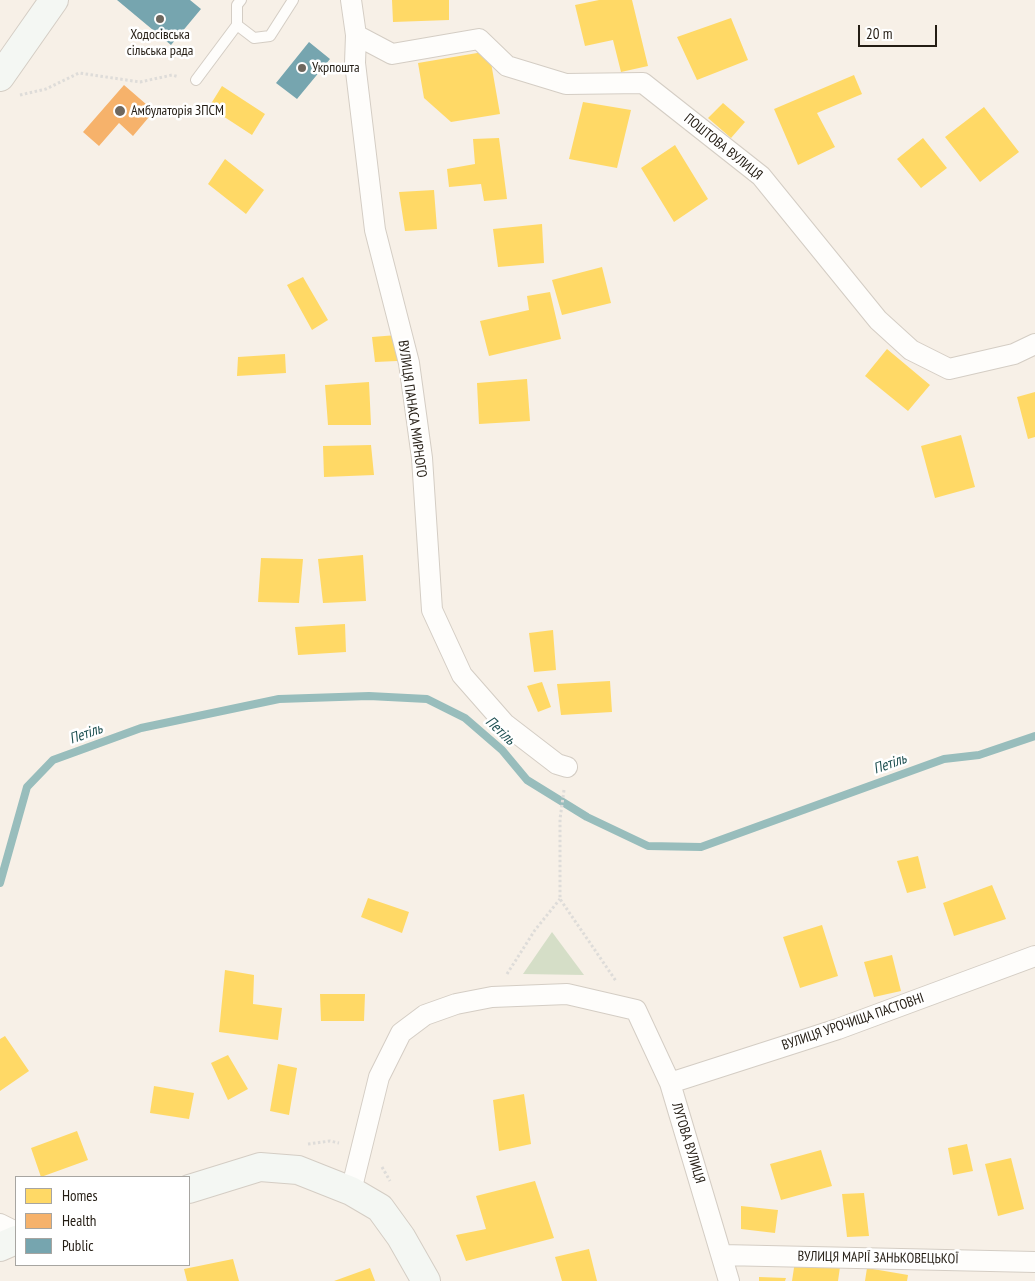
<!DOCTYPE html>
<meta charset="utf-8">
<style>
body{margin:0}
#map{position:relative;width:1035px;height:1281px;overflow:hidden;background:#f7f0e7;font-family:"PT Sans Narrow",sans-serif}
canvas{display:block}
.legend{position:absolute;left:15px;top:1176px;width:175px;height:90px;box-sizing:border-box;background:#fff;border:1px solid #a7a5a1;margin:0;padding:6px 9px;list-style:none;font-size:15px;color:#241d14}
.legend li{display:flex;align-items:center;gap:10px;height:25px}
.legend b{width:25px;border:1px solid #a7a5a1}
.scale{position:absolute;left:858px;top:25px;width:79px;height:22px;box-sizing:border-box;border:2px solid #241d14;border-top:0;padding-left:6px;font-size:15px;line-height:18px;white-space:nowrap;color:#241d14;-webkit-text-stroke:4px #fff;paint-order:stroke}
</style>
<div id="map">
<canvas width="1035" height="1281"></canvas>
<ul class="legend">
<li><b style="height:14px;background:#ffd966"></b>Homes</li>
<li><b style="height:14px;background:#f6b26b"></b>Health</li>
<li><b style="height:14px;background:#76a5af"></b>Public</li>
</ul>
<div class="scale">20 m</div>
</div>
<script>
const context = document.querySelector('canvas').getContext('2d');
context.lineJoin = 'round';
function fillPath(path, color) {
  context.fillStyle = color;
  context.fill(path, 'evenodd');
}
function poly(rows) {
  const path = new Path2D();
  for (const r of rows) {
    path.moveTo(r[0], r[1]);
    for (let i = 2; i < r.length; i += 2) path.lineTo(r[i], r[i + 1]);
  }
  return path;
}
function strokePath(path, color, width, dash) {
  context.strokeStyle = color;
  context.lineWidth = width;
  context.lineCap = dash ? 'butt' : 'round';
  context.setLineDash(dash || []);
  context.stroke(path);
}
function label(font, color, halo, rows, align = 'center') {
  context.font = font + ' "PT Sans Narrow",sans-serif';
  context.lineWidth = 5;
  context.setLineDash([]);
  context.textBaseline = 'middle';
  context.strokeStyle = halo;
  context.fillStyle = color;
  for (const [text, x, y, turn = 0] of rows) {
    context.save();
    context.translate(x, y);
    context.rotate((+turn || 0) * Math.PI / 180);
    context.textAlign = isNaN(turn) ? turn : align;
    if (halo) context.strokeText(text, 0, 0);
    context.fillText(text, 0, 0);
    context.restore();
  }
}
const green = poly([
 [552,932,584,975,523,974]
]);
const homes = poly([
 [392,0,449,0,449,20,393,22],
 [599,0,632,0,648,66,621,72,613,40,585,46,575,5],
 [731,18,748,60,697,80,677,37],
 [489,51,500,114,451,122,424,98,418,63],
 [854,75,862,94,817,113,835,147,798,165,774,109],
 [222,86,265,114,252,135,209,107],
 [583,102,631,110,617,168,569,159],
 [723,103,745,122,731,138,708,118],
 [984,107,1019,152,980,182,945,137],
 [499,138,507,199,484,201,481,184,449,187,447,169,475,164,473,139],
 [923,138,947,168,921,188,897,159],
 [675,145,708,199,674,222,641,168],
 [225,159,264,190,246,214,208,184],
 [434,190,437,229,405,231,399,192],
 [542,224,544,263,498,267,493,229],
 [602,267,611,303,562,315,552,280],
 [303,277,328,320,312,330,287,285],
 [550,292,561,339,489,356,480,321,529,310,527,296],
 [397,335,397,361,375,362,372,337],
 [887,349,930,385,908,411,865,376],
 [285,354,286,373,237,376,238,357],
 [527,379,530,421,479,424,477,383],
 [369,382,371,425,328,425,325,385],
 [1035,392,1035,437,1028,439,1017,397],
 [961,435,975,487,935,498,921,446],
 [371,445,374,475,324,477,323,446],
 [363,555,366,601,323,603,318,559],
 [261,558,303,559,299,603,258,602],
 [345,624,346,652,298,655,295,627],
 [553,630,556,670,534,672,529,633],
 [610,681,612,712,561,715,557,684],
 [542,682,551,707,538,712,527,686],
 [918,856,926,888,907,893,897,861],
 [992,885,1006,919,954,936,943,903],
 [368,898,409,912,402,933,361,917],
 [822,925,838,976,800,988,783,937],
 [892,955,901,991,874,997,864,962],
 [225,970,254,975,253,1004,282,1008,278,1040,219,1032],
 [320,994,365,994,364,1021,321,1021],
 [5,1036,29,1071,0,1091,0,1039],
 [228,1055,248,1089,228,1100,211,1063],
 [278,1064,297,1068,289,1115,270,1111],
 [154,1086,194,1093,189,1119,150,1113],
 [524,1094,531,1144,499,1151,493,1100],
 [77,1131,88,1160,41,1177,31,1148],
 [967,1144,973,1171,953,1175,948,1148],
 [821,1150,832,1186,781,1200,770,1164],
 [1011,1158,1024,1209,998,1216,985,1164],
 [535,1181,554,1238,466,1261,456,1235,486,1229,476,1196],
 [864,1193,869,1236,847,1237,842,1194],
 [741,1206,778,1210,775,1233,741,1229],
 [589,1249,597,1281,562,1281,555,1257],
 [233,1259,239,1281,187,1281,184,1269],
 [795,1261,840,1267,838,1281,792,1281],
 [370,1268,375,1281,334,1281],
 [867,1268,908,1275,907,1281,865,1281],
 [759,1277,786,1278,785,1281,759,1281]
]);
const health = poly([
 [124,85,154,111,133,136,119,123,99,146,83,132]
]);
const public = poly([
 [117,0,190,0,201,9,171,45],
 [309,42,330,59,297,99,276,83]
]);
const stream = poly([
 [0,883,27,787,53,760,141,728,279,699,369,696,427,699,465,718,502,750,527,780,587,817,648,846,701,847,944,759,979,755,1035,736]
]);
const path = poly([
 [20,95,46,89,79,73,140,82,172,75,179,77],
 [564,790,560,819,560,899,616,981],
 [507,974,535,930,560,899],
 [308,1144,330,1141,339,1143],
 [382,1167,390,1181]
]);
const lane = poly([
 [241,0,237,5,237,25,254,38,270,36,293,0],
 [196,80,237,25]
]);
const street = poly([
 [351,0,356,35,355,63,375,230,409,363,422,458,432,610,462,675,505,724,557,764,567,767],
 [356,35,392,54,479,39,507,66,566,84,643,83,761,176,878,320,911,350,949,369,1014,354,1035,344],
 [670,1083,838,1029,1035,956],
 [351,1191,379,1077,401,1033,425,1015,456,1004,492,997,567,994,636,1010,670,1083,729,1281],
 [0,1224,16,1232],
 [722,1255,1035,1262]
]);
const secondary = poly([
 [0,77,54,0],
 [189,1189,260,1167,298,1170,351,1191,380,1208,401,1237,426,1281],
 [0,1247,16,1240]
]);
const markers = [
 [160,19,5,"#6e675e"],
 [302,68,5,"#6e675e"],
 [120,111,6,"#6e675e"]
];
const poiNames = [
 ["Ходосівська",160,35,"center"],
 ["сільська рада",160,51,"center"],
 ["Укрпошта",312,68],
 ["Амбулаторія ЗПСМ",131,111]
];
const streetNames = [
 ["ПОШТОВА ВУЛИЦЯ",723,147,39],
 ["ВУЛИЦЯ ПАНАСА МИРНОГО",412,409,82],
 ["ВУЛИЦЯ УРОЧИЩА ПАСТОВНІ",853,1022,-19],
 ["ЛУГОВА ВУЛИЦЯ",688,1143,73],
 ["ВУЛИЦЯ МАРІЇ ЗАНЬКОВЕЦЬКОЇ",878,1258,1]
];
const waterNames = [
 ["Петіль",500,731,43],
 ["Петіль",86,734,-20],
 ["Петіль",890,764,-20]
];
fillPath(green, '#d5dec7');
fillPath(homes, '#ffd966');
fillPath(health, '#f6b26b');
fillPath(public, '#76a5af');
strokePath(stream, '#98bdbc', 8);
strokePath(lane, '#d4cdc4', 12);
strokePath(street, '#d4cdc4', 22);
strokePath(secondary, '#d4cdc4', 30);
strokePath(path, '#dedcd9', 3, [2.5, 2.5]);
strokePath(lane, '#fefdfb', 10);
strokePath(street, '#fefdfb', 20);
strokePath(secondary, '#f4f7f3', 28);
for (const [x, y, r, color] of markers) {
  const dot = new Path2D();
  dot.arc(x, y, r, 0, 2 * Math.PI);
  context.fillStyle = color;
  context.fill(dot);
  strokePath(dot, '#fff', 2);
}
label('14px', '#241d14', '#fff', poiNames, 'left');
label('14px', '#241d14', '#fff', streetNames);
label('italic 15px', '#1d4f51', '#fff', waterNames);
</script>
